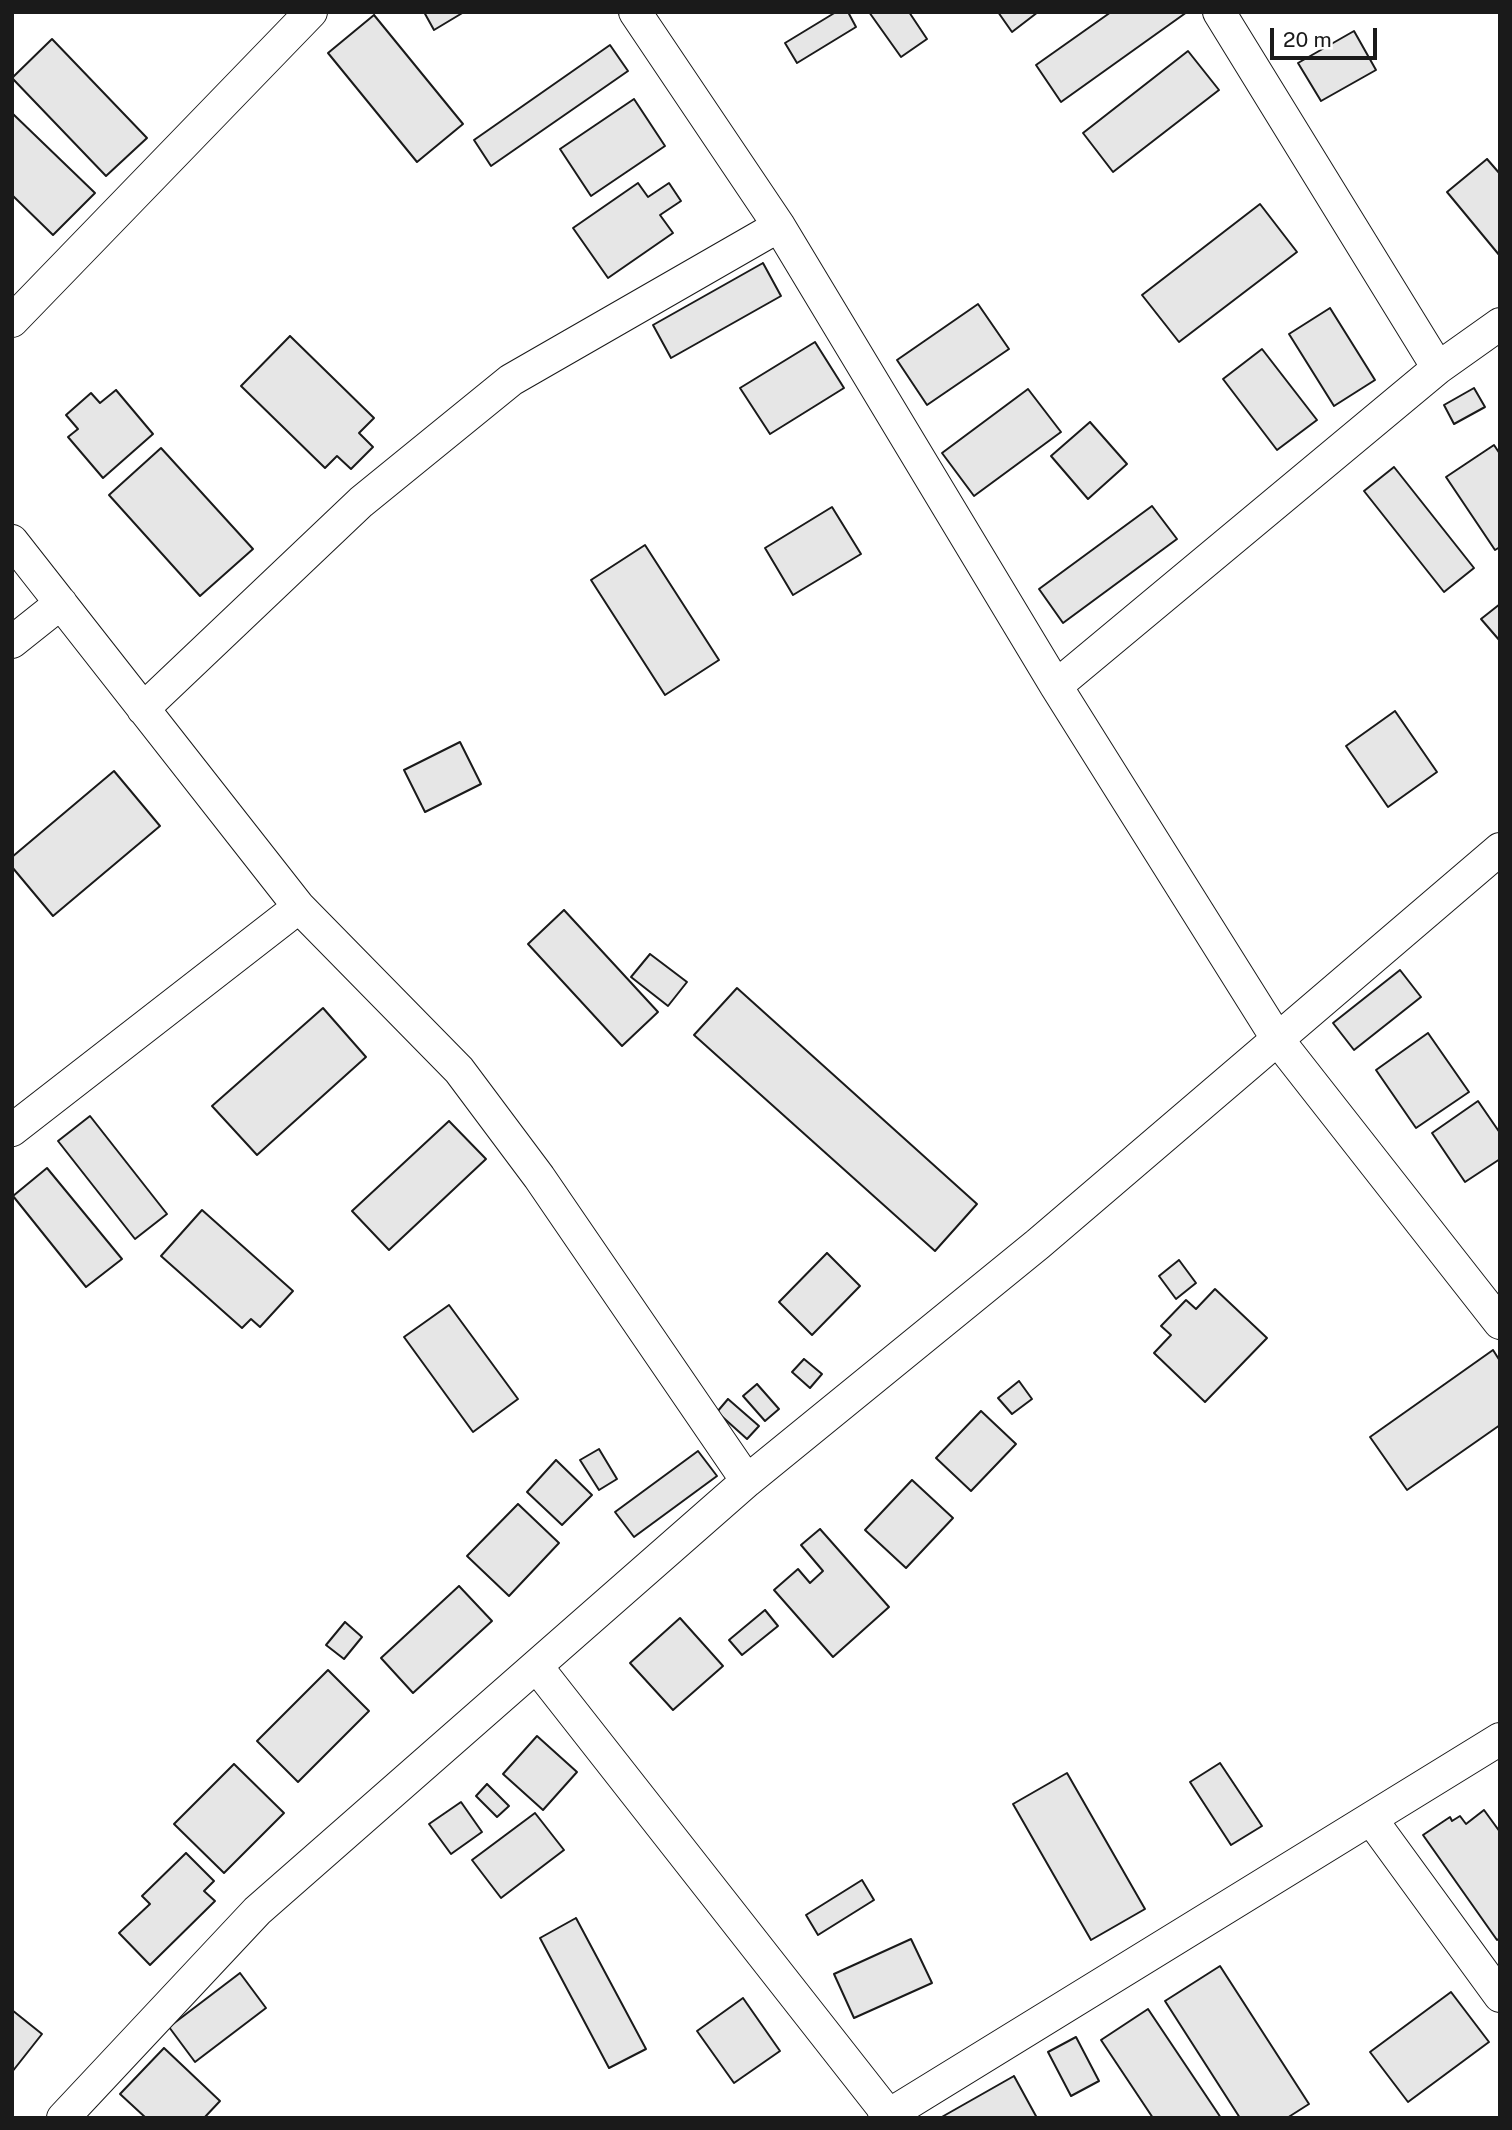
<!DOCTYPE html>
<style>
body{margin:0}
#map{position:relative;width:1512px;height:2130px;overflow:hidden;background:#fff;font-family:"Public Sans",sans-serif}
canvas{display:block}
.frame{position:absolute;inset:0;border:14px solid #1a1a1a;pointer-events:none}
.scale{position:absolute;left:1270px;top:28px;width:107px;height:32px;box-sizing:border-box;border:4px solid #1a1a1a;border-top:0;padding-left:9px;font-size:21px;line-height:24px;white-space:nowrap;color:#1a1a1a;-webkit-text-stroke:5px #fff;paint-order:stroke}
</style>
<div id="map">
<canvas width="1512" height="2130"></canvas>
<div class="frame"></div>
<div class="scale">20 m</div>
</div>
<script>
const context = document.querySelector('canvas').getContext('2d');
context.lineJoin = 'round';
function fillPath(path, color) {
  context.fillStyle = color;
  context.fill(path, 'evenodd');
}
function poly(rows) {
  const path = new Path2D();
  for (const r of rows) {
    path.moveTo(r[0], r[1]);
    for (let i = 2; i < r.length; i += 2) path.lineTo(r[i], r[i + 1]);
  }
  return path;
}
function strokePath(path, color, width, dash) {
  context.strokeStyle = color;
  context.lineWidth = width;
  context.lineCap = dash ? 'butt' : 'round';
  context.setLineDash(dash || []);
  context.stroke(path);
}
const building = poly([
 [424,12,464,12,434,30,424,12],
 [836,12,848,12,856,27,797,63,785,43,836,12],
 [869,12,909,12,927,39,901,57,869,12],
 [998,12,1038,12,1012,32,998,12],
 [1111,12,1187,12,1061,102,1036,65,1111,12],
 [374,15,463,124,417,162,328,53,374,15],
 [1354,31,1376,70,1321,101,1298,63,1354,31],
 [52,39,147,138,106,176,12,78,52,39],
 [610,45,628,71,491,166,474,140,610,45],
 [1188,51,1219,90,1113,172,1083,133,1188,51],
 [634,99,665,146,591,196,560,149,634,99],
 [12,113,95,193,53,235,12,195,12,113],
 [1487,159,1500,174,1500,256,1447,192,1487,159],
 [638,183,648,197,669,183,681,201,660,215,673,233,608,278,573,228,638,183],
 [1260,204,1297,252,1179,342,1142,295,1260,204],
 [763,263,781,296,671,358,653,325,763,263],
 [978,304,1009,349,927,405,897,360,978,304],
 [1330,308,1375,380,1334,406,1289,334,1330,308],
 [290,336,374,418,359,433,373,447,351,469,337,456,325,468,241,386,290,336],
 [815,342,844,388,770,434,740,388,815,342],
 [1262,349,1317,420,1277,450,1223,379,1262,349],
 [1474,388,1485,407,1454,424,1444,405,1474,388],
 [1028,389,1061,432,974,496,942,453,1028,389],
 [116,390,153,434,103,478,68,437,78,429,66,415,91,393,100,403,116,390],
 [1090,422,1127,464,1088,499,1051,456,1090,422],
 [1494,445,1500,454,1500,547,1495,550,1446,477,1494,445],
 [161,448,253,549,200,596,109,495,161,448],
 [1394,467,1474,568,1444,592,1364,491,1394,467],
 [1152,506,1177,539,1063,623,1039,589,1152,506],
 [832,507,861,554,793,595,765,548,832,507],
 [645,545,719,660,665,695,591,580,645,545],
 [1500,604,1500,641,1481,619,1500,604],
 [1395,711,1437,772,1388,807,1346,746,1395,711],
 [460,742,481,784,425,812,404,770,460,742],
 [114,771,160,826,53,916,12,867,12,857,114,771],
 [564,910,658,1012,622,1046,528,944,564,910],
 [650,954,687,982,668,1006,631,977,650,954],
 [1400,970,1421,997,1354,1050,1333,1023,1400,970],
 [737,988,977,1204,935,1251,694,1035,737,988],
 [323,1008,366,1057,257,1155,212,1106,323,1008],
 [1428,1033,1469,1092,1416,1128,1376,1070,1428,1033],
 [1478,1101,1500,1133,1500,1159,1465,1182,1432,1133,1478,1101],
 [90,1116,167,1214,135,1239,58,1141,90,1116],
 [449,1121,486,1159,389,1250,352,1211,449,1121],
 [47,1168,122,1259,86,1287,13,1196,47,1168],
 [202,1210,293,1291,260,1327,251,1319,242,1328,161,1256,202,1210],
 [827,1253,860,1286,812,1335,779,1302,827,1253],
 [1179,1260,1196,1283,1176,1299,1159,1276,1179,1260],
 [1215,1289,1267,1338,1205,1402,1154,1353,1171,1335,1161,1326,1186,1300,1196,1309,1215,1289],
 [449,1305,518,1399,473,1432,404,1337,449,1305],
 [1493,1350,1500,1361,1500,1425,1407,1490,1370,1437,1493,1350],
 [804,1359,822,1374,810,1388,792,1372,804,1359],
 [1019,1381,1032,1399,1012,1414,998,1398,1019,1381],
 [757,1384,779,1409,765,1421,743,1396,757,1384],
 [728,1399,759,1426,747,1439,717,1412,728,1399],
 [981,1411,1016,1444,971,1491,936,1458,981,1411],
 [599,1449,617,1479,599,1490,580,1460,599,1449],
 [698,1451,717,1476,634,1537,615,1512,698,1451],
 [556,1460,592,1495,562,1525,527,1492,556,1460],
 [912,1480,953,1518,906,1568,865,1530,912,1480],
 [518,1504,559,1543,509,1596,467,1556,518,1504],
 [820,1529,889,1607,833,1657,774,1590,798,1569,810,1583,823,1571,801,1545,820,1529],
 [459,1586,492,1621,413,1693,381,1658,459,1586],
 [765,1610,778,1626,742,1655,729,1640,765,1610],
 [680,1618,723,1666,673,1710,630,1663,680,1618],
 [345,1622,362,1637,344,1659,326,1645,345,1622],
 [328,1670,369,1711,298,1782,257,1741,328,1670],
 [537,1736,577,1772,543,1810,503,1774,537,1736],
 [1220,1763,1262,1826,1231,1845,1190,1782,1220,1763],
 [234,1764,284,1813,224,1873,174,1824,234,1764],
 [1067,1773,1145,1909,1091,1940,1013,1804,1067,1773],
 [487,1784,509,1806,497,1817,476,1796,487,1784],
 [461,1802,482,1832,451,1854,429,1824,461,1802],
 [1484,1810,1500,1832,1500,1938,1497,1940,1423,1835,1450,1817,1452,1821,1460,1816,1466,1824,1484,1810],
 [535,1813,564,1850,501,1898,472,1860,535,1813],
 [186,1853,214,1881,204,1891,215,1901,150,1965,119,1933,150,1904,142,1896,186,1853],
 [862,1880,874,1900,818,1935,806,1915,862,1880],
 [576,1918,646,2049,609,2068,540,1938,576,1918],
 [911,1939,932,1983,854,2018,834,1974,911,1939],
 [1220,1966,1309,2104,1287,2118,1240,2118,1165,2001,1220,1966],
 [240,1973,266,2008,195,2062,169,2027,240,1973],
 [1451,1992,1489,2042,1408,2102,1370,2052,1451,1992],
 [743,1998,780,2051,734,2083,697,2031,743,1998],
 [1148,2009,1221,2118,1153,2118,1101,2040,1148,2009],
 [12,2010,42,2034,12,2072,12,2010],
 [1076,2037,1099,2081,1071,2096,1048,2052,1076,2037],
 [164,2048,220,2101,204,2118,146,2118,120,2094,164,2048],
 [1014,2076,1037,2118,940,2118,1014,2076]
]);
const street = poly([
 [635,12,779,226,1056,686,1278,1040,1500,1323],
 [1219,12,1438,368],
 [12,321,311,12],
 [12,541,299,907,459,1070,539,1177,747,1481],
 [12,642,61,603],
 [1056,686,1438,368,1500,324],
 [143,709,361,502,511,380,779,226],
 [12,1130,299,907],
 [537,1667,891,2118],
 [1371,1819,1500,1996],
 [63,2118,257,1911,747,1481,1038,1244,1500,849],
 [884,2118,1500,1739]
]);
fillPath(building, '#e6e6e6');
strokePath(building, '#1a1a1a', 2);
strokePath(street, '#1a1a1a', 34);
strokePath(street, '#fff', 32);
</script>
